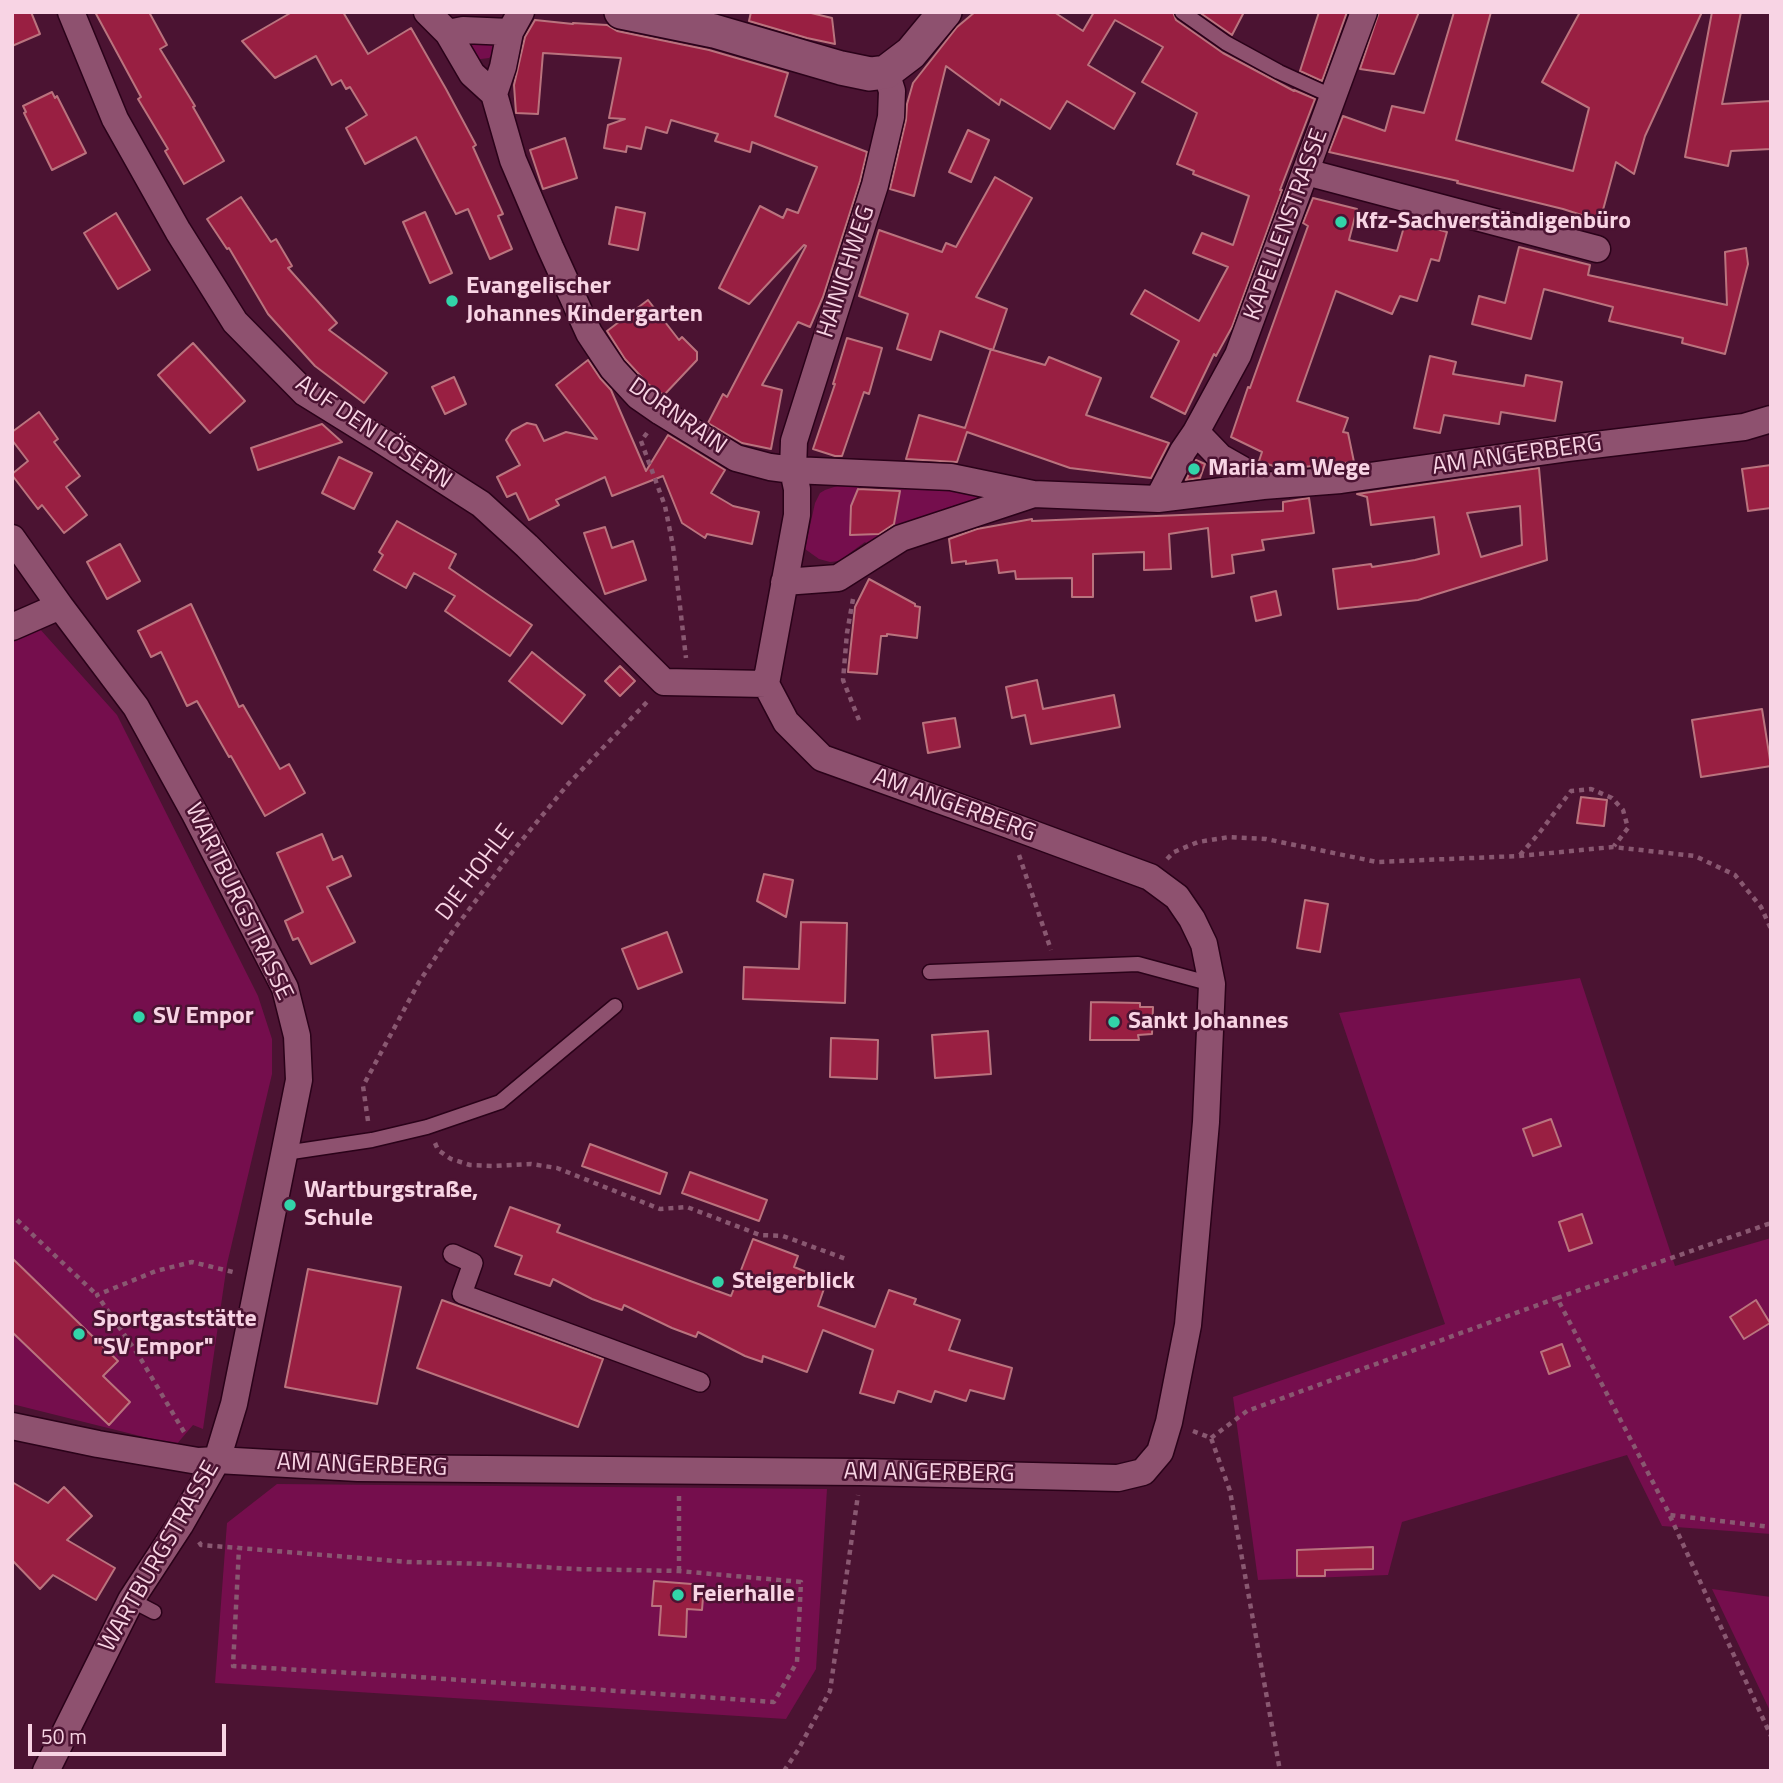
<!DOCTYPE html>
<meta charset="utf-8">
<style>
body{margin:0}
#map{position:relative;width:1783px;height:1783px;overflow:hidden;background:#4b1332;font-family:"Titillium Web",sans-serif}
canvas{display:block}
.frame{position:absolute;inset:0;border:14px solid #f8d4e4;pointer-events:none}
.scale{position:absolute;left:28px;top:1724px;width:198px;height:32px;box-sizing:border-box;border:4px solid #f8d4e4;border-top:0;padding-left:9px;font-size:21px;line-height:24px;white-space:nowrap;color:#f8d4e4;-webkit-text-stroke:5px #4b1332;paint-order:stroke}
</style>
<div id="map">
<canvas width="1783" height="1783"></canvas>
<div class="frame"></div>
<div class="scale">50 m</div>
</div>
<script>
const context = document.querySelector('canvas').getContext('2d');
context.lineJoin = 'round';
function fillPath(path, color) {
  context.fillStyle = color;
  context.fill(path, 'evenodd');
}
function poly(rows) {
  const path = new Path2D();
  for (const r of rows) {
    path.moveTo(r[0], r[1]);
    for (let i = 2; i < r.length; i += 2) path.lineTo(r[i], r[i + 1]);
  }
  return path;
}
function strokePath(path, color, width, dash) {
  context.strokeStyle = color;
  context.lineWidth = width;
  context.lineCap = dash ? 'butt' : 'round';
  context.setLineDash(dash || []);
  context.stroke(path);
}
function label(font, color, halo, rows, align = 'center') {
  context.font = font + ' "Titillium Web",sans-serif';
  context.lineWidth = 5;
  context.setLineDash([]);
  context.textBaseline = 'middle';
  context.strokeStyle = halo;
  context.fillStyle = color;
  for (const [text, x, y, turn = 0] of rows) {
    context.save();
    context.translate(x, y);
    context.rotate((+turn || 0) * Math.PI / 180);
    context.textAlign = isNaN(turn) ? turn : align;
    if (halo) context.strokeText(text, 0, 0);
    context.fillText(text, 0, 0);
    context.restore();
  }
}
const green = poly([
 [495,40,493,54,489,58,473,60,467,42],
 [877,482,998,493,869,546,865,542,839,561,830,562,819,559,805,549,815,503,820,493,825,490,846,483,860,484,851,506,850,535,879,533,895,528,895,518,900,491,876,486],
 [39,628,117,715,258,996,272,1039,272,1074,227,1264,203,1429,193,1425,176,1445,12,1404,12,640],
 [1580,978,1675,1266,1771,1238,1771,1534,1662,1526,1627,1455,1402,1522,1388,1575,1258,1580,1233,1397,1445,1324,1339,1013],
 [277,1484,827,1489,816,1669,786,1719,215,1683,227,1523],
 [1712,1589,1771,1597,1771,1713]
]);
const building = poly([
 [12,12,31,12,40,34,12,46,12,12],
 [95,12,149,12,167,45,160,49,195,106,193,107,224,161,184,184,165,151,168,149,138,99,141,97,95,12],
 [292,12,343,12,368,54,411,28,446,89,476,145,473,147,503,214,498,216,512,249,490,259,468,209,456,214,416,137,365,164,346,128,367,115,350,87,346,89,341,80,332,85,316,56,275,78,242,41,292,12],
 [751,12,807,12,832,18,835,44,807,38,749,21,751,12],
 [975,12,1054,12,1083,31,1094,12,1173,12,1176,20,1223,53,1294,91,1294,90,1315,99,1280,190,1282,190,1232,327,1216,356,1214,354,1185,414,1151,397,1179,341,1131,314,1145,290,1199,321,1228,267,1193,253,1202,233,1233,245,1249,196,1193,174,1194,171,1177,164,1197,113,1142,82,1163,47,1115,20,1088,65,1135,93,1114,129,1067,101,1050,129,1001,99,999,105,946,66,914,196,890,189,906,120,907,104,913,83,957,27,975,12],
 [1199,12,1244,12,1232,35,1199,12],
 [1319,12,1347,12,1322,81,1300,71,1319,12],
 [1379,12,1419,12,1394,74,1360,69,1379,12],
 [1454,12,1491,12,1456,140,1573,171,1589,108,1542,82,1580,12,1702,12,1645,136,1634,174,1616,162,1600,221,1563,209,1457,183,1458,181,1329,152,1343,116,1385,131,1392,106,1424,113,1454,12],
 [1712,12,1741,12,1722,104,1771,101,1771,149,1731,151,1728,166,1685,157,1712,12],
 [535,20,573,24,573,23,607,25,617,31,709,50,788,73,775,116,867,152,860,181,823,297,810,327,798,322,762,385,782,390,771,449,742,443,708,423,723,394,727,397,806,246,804,245,749,304,719,288,760,206,783,218,787,209,798,213,817,167,752,142,750,152,715,141,718,134,671,120,667,133,646,127,641,149,627,146,626,152,604,148,608,125,625,119,609,118,621,58,543,53,538,114,516,113,514,85,525,37,535,20],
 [52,92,55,98,57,96,86,153,52,170,24,113,26,112,23,106,52,92],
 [968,130,989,140,971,182,949,172,968,130],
 [565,138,577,178,543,189,530,150,565,138],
 [995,177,1032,198,976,297,1007,309,993,350,1045,365,1049,357,1101,378,1086,415,1169,443,1151,478,1070,468,967,432,957,462,906,459,919,415,965,428,991,349,992,350,940,331,931,360,897,349,908,314,859,296,879,230,942,252,946,243,956,247,995,177],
 [241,197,271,242,276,239,292,266,288,268,337,323,329,330,387,373,364,403,315,366,268,314,229,248,227,249,207,219,241,197],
 [1313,198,1357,209,1349,240,1397,251,1406,220,1447,232,1439,261,1431,259,1417,301,1400,296,1392,314,1336,291,1297,401,1348,418,1343,432,1348,433,1354,462,1282,469,1259,461,1262,452,1231,437,1248,387,1250,388,1308,226,1303,223,1313,198],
 [616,207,645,213,638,250,609,244,616,207],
 [425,212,452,273,430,283,403,222,425,212],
 [116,213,150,270,118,289,84,233,116,213],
 [1519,247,1590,265,1588,275,1727,305,1725,252,1746,248,1748,264,1725,354,1682,343,1683,338,1609,321,1613,307,1544,289,1531,339,1472,324,1479,296,1505,303,1519,247],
 [648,300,679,340,682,337,697,352,697,360,664,395,648,384,625,359,607,331,648,300],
 [847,338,882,348,869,394,864,392,842,456,835,456,813,449,835,384,833,384,847,338],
 [193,343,245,401,210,433,158,375,193,343],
 [1430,356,1456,362,1453,374,1524,386,1526,375,1562,382,1555,421,1501,412,1499,424,1444,415,1440,433,1414,428,1430,356],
 [588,360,600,378,611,390,646,471,668,435,725,470,711,493,733,506,759,512,752,544,707,534,705,538,682,523,663,476,612,496,605,477,556,500,559,505,529,520,516,493,507,497,497,477,520,465,506,440,512,431,527,423,536,425,544,441,566,432,597,439,556,385,588,360],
 [454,377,466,404,445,414,432,387,454,377],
 [39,412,58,439,54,442,80,476,66,487,87,515,64,533,42,505,38,509,12,475,12,474,28,461,12,440,12,432,39,412],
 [322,424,342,442,258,470,251,448,322,424],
 [339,457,372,473,354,509,322,493,339,457],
 [1196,460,1205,464,1200,478,1186,480,1196,460],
 [1771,465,1771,508,1748,511,1742,469,1771,465],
 [1539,468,1547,560,1418,600,1338,609,1333,569,1371,564,1372,567,1415,560,1439,554,1434,517,1371,525,1367,497,1357,494,1539,468],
 [1520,506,1522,545,1481,557,1467,513,1520,506],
 [858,489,900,491,894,524,879,534,850,535,851,506,858,489],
 [1309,498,1314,533,1262,540,1264,550,1232,555,1234,573,1212,577,1208,528,1169,534,1171,569,1144,570,1144,552,1093,554,1093,597,1072,597,1072,578,1016,579,1015,571,999,573,997,560,966,564,966,561,952,563,949,539,977,529,1032,519,1032,521,1080,519,1283,511,1283,502,1309,498],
 [397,521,456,554,449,568,532,625,510,656,445,611,455,596,414,573,406,588,374,570,383,555,379,552,397,521],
 [605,527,612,548,633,541,646,580,605,594,584,533,605,527],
 [120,544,140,581,107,599,87,562,120,544],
 [869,579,915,604,915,606,920,607,917,638,887,634,887,636,881,636,877,674,848,672,855,607,869,579],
 [1276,591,1281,615,1256,621,1251,597,1276,591],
 [191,604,239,707,243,705,280,769,289,764,305,793,265,816,231,756,229,757,197,701,187,706,161,652,151,657,138,631,191,604],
 [532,652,585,695,562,724,509,681,532,652],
 [620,666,635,681,620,696,605,681,620,666],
 [1037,680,1043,709,1114,695,1120,727,1031,744,1025,715,1012,718,1006,687,1037,680],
 [1762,709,1771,766,1701,777,1692,720,1762,709],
 [955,718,960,747,928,753,923,723,955,718],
 [1581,797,1607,800,1604,826,1577,823,1581,797],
 [322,834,333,860,342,856,351,876,327,887,355,942,311,964,298,938,293,940,285,921,303,912,277,853,322,834],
 [764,874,793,880,786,917,757,901,764,874],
 [1305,900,1328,904,1320,952,1297,948,1305,900],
 [801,922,847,923,845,1003,743,999,744,967,799,969,801,922],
 [667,932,682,972,638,989,622,949,667,932],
 [1091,1002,1140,1003,1140,1007,1153,1007,1152,1034,1138,1035,1139,1040,1090,1040,1091,1002],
 [988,1031,991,1074,935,1078,932,1035,988,1031],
 [831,1038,878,1040,877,1079,830,1077,831,1038],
 [1551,1119,1561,1146,1533,1156,1523,1129,1551,1119],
 [590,1144,667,1173,660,1194,582,1166,590,1144],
 [690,1172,767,1200,759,1221,682,1193,690,1172],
 [510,1207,560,1225,557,1232,731,1296,753,1239,798,1256,794,1267,827,1280,818,1306,875,1327,889,1290,916,1299,914,1304,960,1320,949,1350,1012,1368,1004,1399,970,1390,966,1401,935,1391,931,1402,898,1391,894,1403,860,1393,873,1350,823,1330,807,1372,763,1356,762,1362,745,1356,698,1332,696,1337,672,1328,624,1305,622,1310,592,1299,553,1279,550,1286,515,1274,522,1256,495,1246,510,1207],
 [1582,1214,1592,1243,1569,1251,1559,1222,1582,1214],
 [12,1258,118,1361,103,1376,130,1402,109,1425,12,1332,12,1258],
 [308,1269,401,1287,377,1404,285,1387,308,1269],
 [442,1300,603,1359,578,1427,417,1368,442,1300],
 [1756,1300,1770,1323,1744,1339,1730,1317,1756,1300],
 [1562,1344,1570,1366,1549,1374,1541,1352,1562,1344],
 [12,1482,48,1503,64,1487,92,1516,67,1540,115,1568,96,1600,53,1575,40,1589,12,1560,12,1482],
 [1373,1547,1373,1569,1325,1570,1325,1576,1297,1576,1297,1550,1373,1547],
 [654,1581,704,1585,702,1610,687,1609,686,1637,659,1635,661,1606,652,1606,654,1581]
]);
const path = poly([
 [647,433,641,441,665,506,673,546,686,658],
 [853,599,847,633,843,680,859,720],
 [1019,855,1051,950],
 [1520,855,1540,832,1571,791,1591,789,1612,798,1623,810,1628,828,1614,846],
 [1167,859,1174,852,1198,842,1229,837,1266,839,1377,862,1519,856,1613,847,1695,856,1735,875,1761,907,1771,929],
 [368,1121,363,1086,419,982,455,928,517,846,569,783,648,701],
 [435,1143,438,1150,451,1159,470,1165,494,1166,531,1164,557,1168,660,1209,687,1207,760,1235,783,1236,846,1259],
 [17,1220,97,1295],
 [1557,1298,1771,1223],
 [1193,1431,1211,1438,1230,1491,1280,1771],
 [184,1432,139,1356,97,1295,156,1271,192,1262,237,1273],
 [1211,1438,1247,1411,1557,1298,1670,1515,1771,1527],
 [1670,1516,1771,1736],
 [199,1542,201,1545,239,1548,408,1562,490,1564,575,1569,679,1571,801,1582,797,1662,774,1702,403,1676,233,1666,239,1548],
 [679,1571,679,1494],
 [784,1771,798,1750,830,1691,858,1495]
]);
const service = poly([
 [1182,12,1226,43,1279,72,1334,97],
 [930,972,1138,964,1212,984],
 [285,1153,372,1140,427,1127,500,1102,615,1006],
 [131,1600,154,1612]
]);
const pedestrian = poly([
 [453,1254,473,1263,462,1294,700,1382]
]);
const minor = poly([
 [71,12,115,119,178,231,235,322,305,393,381,440,481,504,527,546,664,682,766,684],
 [427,12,448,33,472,74,494,94,513,160,550,247,589,333,613,369,638,396,661,412,736,458,770,467,793,470,951,477,1033,494,1158,499,1263,486,1341,480,1569,448,1744,427,1771,419],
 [448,33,463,30,510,32],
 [494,94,503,67,510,32,521,12],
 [1306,172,1597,249],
 [1196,432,1220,457,1250,474,1263,486],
 [1158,499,1183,451,1196,432,1238,355,1364,12],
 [12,538,60,606,136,707,195,814,285,988,297,1036,299,1080,234,1404,217,1460,180,1525,131,1600,46,1771],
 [784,582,838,578,901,538,1031,495],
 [12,627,60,606],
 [12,1426,98,1444,198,1461,217,1460,358,1468,861,1472,1118,1478,1143,1472,1160,1452,1169,1422,1188,1325,1206,1122,1212,984,1204,944,1192,919,1177,897,1150,877,1009,825,822,758,786,722,766,684,797,515,797,489,793,470,794,441,875,185,891,117,892,91,886,72]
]);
const tertiary = poly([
 [621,12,714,31,841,68,870,74,886,72,911,53,945,12]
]);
const markers = [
 [1341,222,7,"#32d4a9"],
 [452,301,7,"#32d4a9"],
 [1194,469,7,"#32d4a9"],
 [139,1017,7,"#32d4a9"],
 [1114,1022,7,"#32d4a9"],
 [290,1205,7,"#32d4a9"],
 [718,1282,7,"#32d4a9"],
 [79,1334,7,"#32d4a9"],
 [678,1595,7,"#32d4a9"]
];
const poiNames = [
 ["Kfz-Sachverständigenbüro",1355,222],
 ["Evangelischer",466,287],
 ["Johannes Kindergarten",466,315],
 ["Maria am Wege",1208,469],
 ["SV Empor",153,1017],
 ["Sankt Johannes",1128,1022],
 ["Wartburgstraße,",304,1191],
 ["Schule",304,1219],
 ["Steigerblick",732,1282],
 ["Sportgaststätte",93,1320],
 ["\"SV Empor\"",93,1348],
 ["Feierhalle",692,1595]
];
const streetNames = [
 ["KAPELLENSTRASSE",1287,225,-70],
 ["HAINICHWEG",847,272,-72],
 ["DORNRAIN",677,417,35],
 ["AUF DEN LÖSERN",373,433,34],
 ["AM ANGERBERG",1517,456,-8],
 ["AM ANGERBERG",954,806,20],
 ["DIE HOHLE",476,873,-53],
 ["WARTBURGSTRASSE",238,902,64],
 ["AM ANGERBERG",362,1466,2],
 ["AM ANGERBERG",929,1474,1],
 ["WARTBURGSTRASSE",160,1557,-60]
];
fillPath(green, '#750e4d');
fillPath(building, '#991f42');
strokePath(building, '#ba737e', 2);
strokePath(service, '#2a0219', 17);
strokePath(pedestrian, '#2a0219', 22);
strokePath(minor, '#2a0219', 29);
strokePath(tertiary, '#2a0219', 36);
strokePath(path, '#895871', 4.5, [5, 5]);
strokePath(service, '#8e516f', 14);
strokePath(pedestrian, '#8e516f', 19);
strokePath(minor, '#8e516f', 26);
strokePath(tertiary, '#8e516f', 33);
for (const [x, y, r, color] of markers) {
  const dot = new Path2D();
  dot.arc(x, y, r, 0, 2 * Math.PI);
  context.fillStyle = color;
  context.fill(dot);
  strokePath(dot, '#4b1332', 2.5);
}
label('bold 24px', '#f8d4e4', '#4b1332', poiNames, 'left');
label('24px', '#f8d4e4', '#4b1332', streetNames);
</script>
